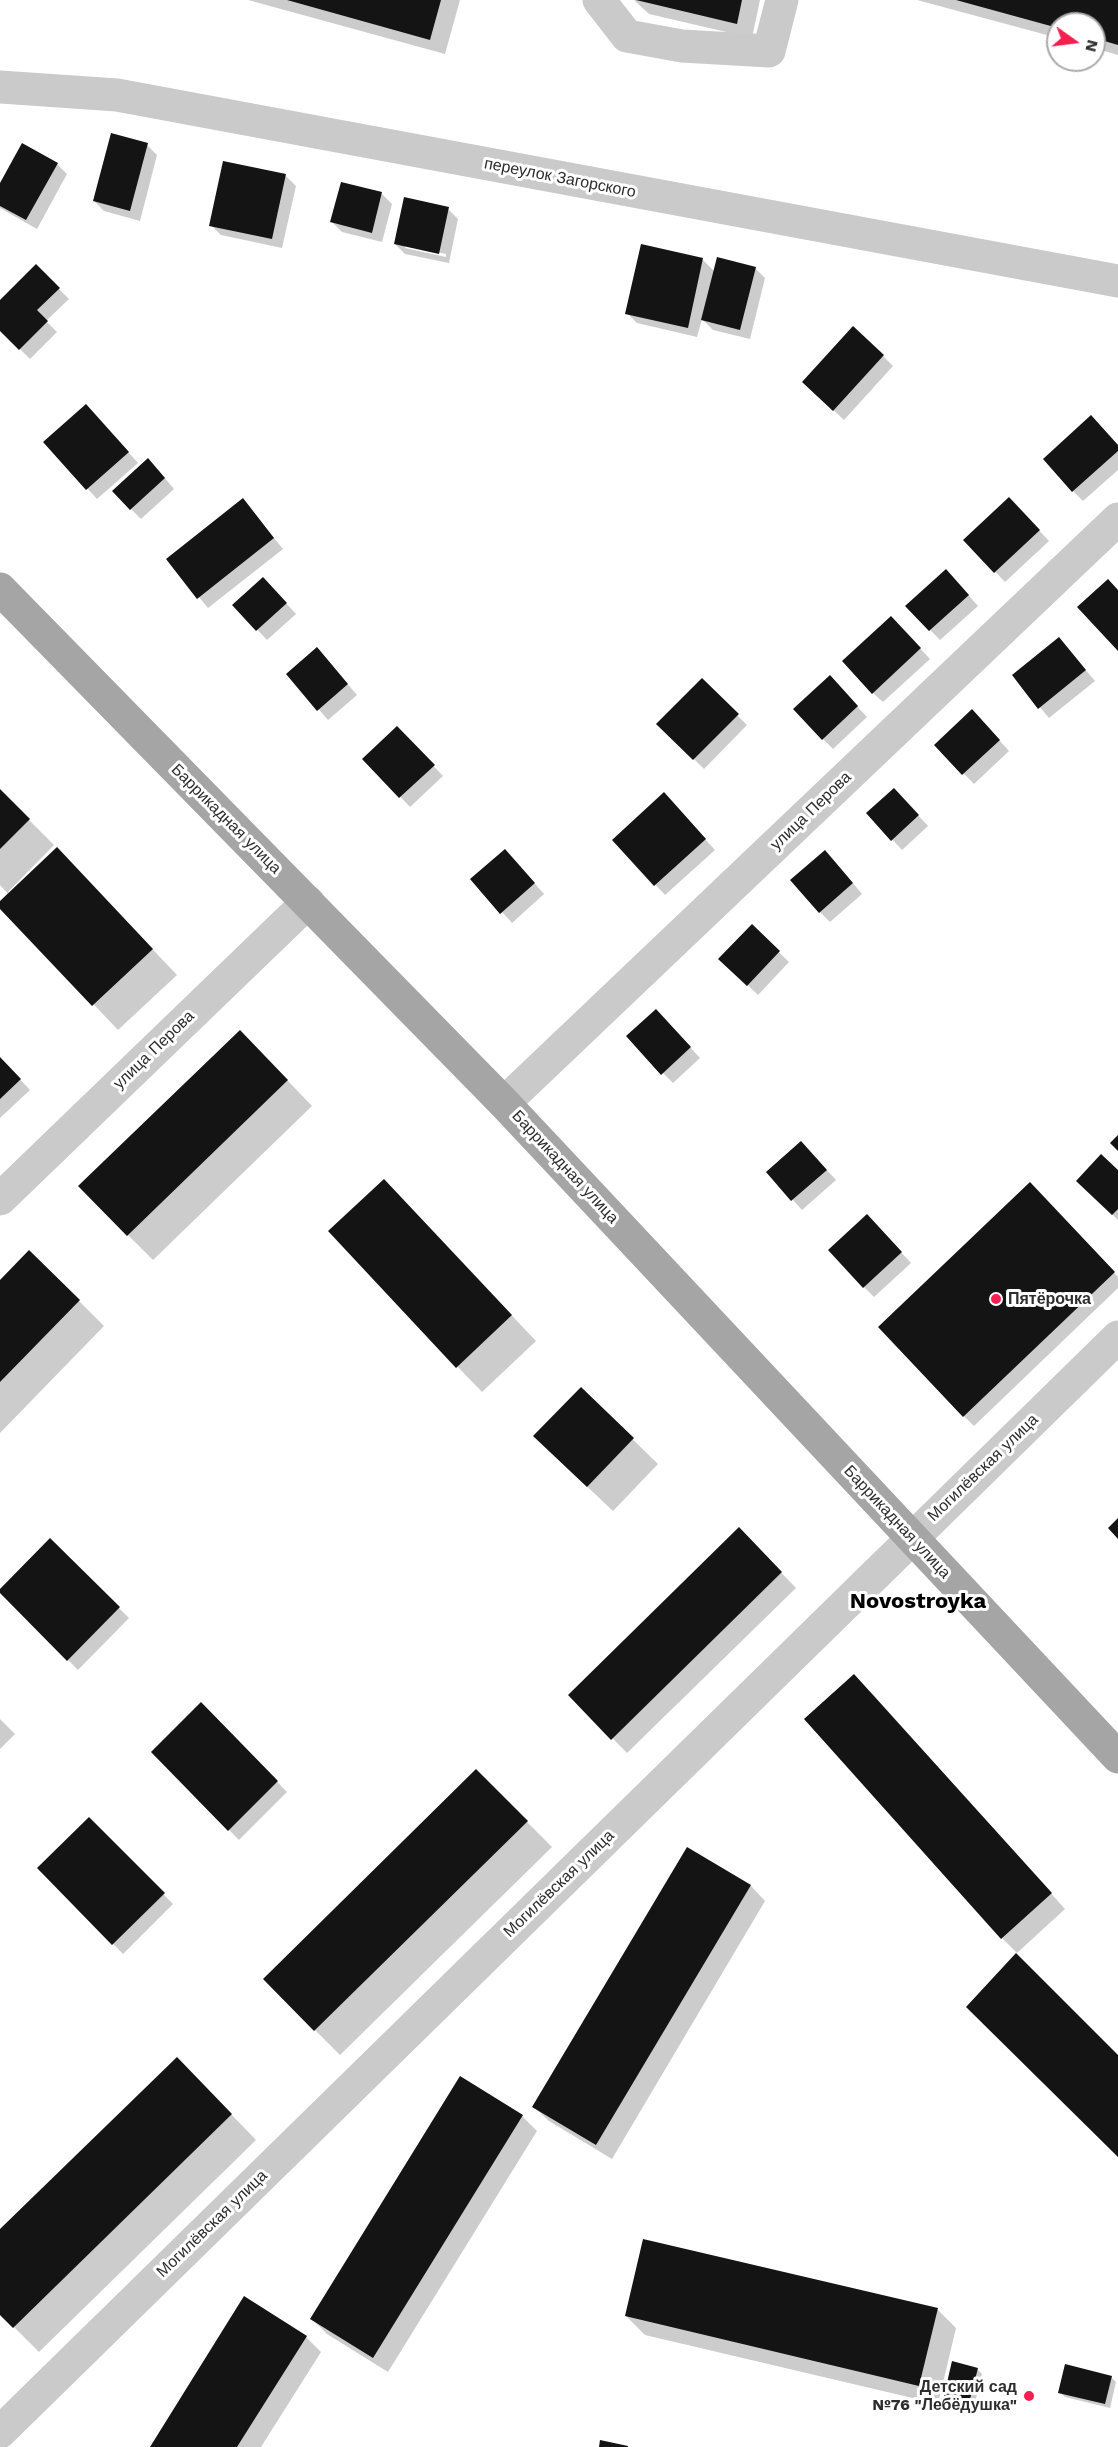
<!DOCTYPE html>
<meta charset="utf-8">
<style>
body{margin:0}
#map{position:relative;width:1118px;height:2447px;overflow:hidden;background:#fff;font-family:"Work Sans",sans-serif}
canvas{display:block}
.north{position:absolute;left:1046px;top:12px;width:60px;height:60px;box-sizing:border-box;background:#fff;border:2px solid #ababab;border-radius:50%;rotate:104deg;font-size:16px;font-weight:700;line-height:24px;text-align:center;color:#2d2d2d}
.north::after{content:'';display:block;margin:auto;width:21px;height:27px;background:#f41e4f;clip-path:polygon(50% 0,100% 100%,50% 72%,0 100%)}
</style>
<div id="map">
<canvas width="1118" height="2447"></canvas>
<div class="north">N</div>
</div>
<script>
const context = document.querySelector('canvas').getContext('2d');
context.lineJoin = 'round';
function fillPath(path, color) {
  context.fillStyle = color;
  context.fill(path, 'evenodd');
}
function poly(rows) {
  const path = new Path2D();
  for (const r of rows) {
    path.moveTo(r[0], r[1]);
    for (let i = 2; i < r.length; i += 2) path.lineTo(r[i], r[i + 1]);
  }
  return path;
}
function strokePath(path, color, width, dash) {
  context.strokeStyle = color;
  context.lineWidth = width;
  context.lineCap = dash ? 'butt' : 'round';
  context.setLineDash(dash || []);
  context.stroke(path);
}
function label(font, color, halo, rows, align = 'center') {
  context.font = font + ' "Work Sans",sans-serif';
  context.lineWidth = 6;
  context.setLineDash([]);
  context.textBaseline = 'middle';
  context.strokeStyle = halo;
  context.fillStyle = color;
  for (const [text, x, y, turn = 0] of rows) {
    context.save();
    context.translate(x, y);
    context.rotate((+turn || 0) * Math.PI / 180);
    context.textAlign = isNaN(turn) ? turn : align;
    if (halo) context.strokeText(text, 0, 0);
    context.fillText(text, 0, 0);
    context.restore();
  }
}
const shadow = poly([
 [248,0,460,0,445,54],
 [634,0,760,0,752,38,649,14],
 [917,0,1118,0,1118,55,1094,48,1094,24,1058,24,1058,38],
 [147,145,157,155,140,221,104,211,94,201],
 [57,164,67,174,37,229,0,208,0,186],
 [286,176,296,186,282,248,221,235,211,225],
 [382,194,392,204,382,242,342,232,332,222],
 [448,209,458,219,449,263,405,254,395,244],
 [405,245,446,254,446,257,405,248],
 [642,246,703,260,715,272,755,268,765,278,750,339,713,330,702,319,697,337,637,323,627,313],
 [36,266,69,299,46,321,57,332,30,359,0,329,0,302],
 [883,356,893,366,844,420,814,392],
 [96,416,138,463,97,499,45,442],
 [1118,446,1118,470,1083,501,1073,491],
 [158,470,174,489,141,519,131,509],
 [243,500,283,549,208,608,168,559],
 [1019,509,1049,541,1005,582,965,540],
 [956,581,978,606,940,640,907,606],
 [273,589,296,614,267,640,234,605],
 [901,628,930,659,883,702,873,693],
 [1059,639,1095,681,1049,718,1014,676],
 [326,659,357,695,328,720,288,674],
 [702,680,747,725,704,769,659,724],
 [840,688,867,717,833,749,823,739],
 [982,721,1009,751,974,784,936,745],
 [397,728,443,776,410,807,364,759],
 [0,791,54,845,8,892,10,894,82,875,177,975,118,1030,0,906,0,903,9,895,0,885],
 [904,800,928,826,902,850,868,813],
 [674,805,715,850,665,895,614,840],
 [515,861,544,894,512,923,472,879],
 [835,862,862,894,830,922,820,912],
 [752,926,789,962,758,995,721,959],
 [666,1021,700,1058,673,1083,663,1073],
 [265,1057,312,1106,153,1260,128,1235],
 [0,1058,30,1090,0,1118],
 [811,1153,836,1180,802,1210,768,1172],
 [1118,1172,1118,1220,1088,1191],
 [384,1181,536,1341,482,1392,457,1366],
 [1040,1194,1118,1277,1118,1288,974,1426,964,1416],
 [877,1226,911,1263,874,1297,864,1287],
 [0,1282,79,1301,104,1326,0,1433],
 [581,1389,658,1464,613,1511,560,1461],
 [739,1529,796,1588,627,1753,570,1695],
 [50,1540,129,1618,78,1670,0,1591],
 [869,1690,1065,1909,1017,1953,1002,1938],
 [201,1704,287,1792,239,1840,153,1752],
 [0,1719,15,1734,0,1749],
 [476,1771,552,1847,340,2055,315,2030],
 [89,1819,173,1904,123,1954,39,1868],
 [688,1849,751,1886,765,1901,612,2159,549,2121,534,2107],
 [460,2078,522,2116,537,2131,388,2372,327,2334,312,2319],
 [202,2084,256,2140,39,2352,0,2313,0,2231],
 [937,2309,956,2328,938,2404,645,2335,626,2316],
 [306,2337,321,2352,261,2447,152,2447],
 [977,2369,982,2374,973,2411,949,2405,944,2400],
 [1111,2377,1116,2382,1110,2408,1065,2397,1060,2392]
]);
const building = poly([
 [287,0,441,0,430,40],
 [636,0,742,0,737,24],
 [956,0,1118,0,1118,45,1094,38,1094,24,1058,24,1058,28],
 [111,133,148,143,130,211,93,201],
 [22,143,58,163,26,220,0,206,0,183],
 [223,161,286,174,272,239,209,226],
 [341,182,382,192,372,233,330,222],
 [404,197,449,207,439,254,394,244],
 [641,244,703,258,688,328,625,314],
 [717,257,756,267,740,330,701,320],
 [36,264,60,288,37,310,48,321,19,350,0,331,0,300],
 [853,326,884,355,833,411,802,382],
 [86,404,129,452,86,490,43,442],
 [1091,415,1118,445,1118,451,1072,492,1043,459],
 [148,458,165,478,130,510,112,491],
 [1009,497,1040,530,994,573,963,540],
 [243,498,274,538,197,599,166,559],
 [946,569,969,595,929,631,905,606],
 [263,577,287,603,256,631,232,605],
 [1108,579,1118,590,1118,651,1077,607],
 [891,616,921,648,872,694,842,661],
 [1059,637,1086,670,1038,709,1012,675],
 [317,647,348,684,317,711,286,674],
 [830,675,858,706,822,740,793,709],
 [702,678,739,714,693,760,656,724],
 [972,709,1000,740,962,775,934,745],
 [397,726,435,765,399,798,362,759],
 [894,788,919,815,891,841,866,813],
 [0,789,30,819,0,849],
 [664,792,706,839,654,886,612,840],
 [57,847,153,949,92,1006,0,909,0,901],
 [505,849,535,883,500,914,470,879],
 [825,850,853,883,819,913,790,880],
 [752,924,780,951,747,986,718,959],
 [656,1009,691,1047,661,1075,626,1036],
 [240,1030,288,1080,127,1236,78,1186],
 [0,1057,21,1079,0,1099],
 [1118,1135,1118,1151,1110,1143],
 [801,1141,827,1170,791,1201,766,1172],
 [1101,1154,1118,1170,1118,1209,1112,1215,1076,1181],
 [384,1179,512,1315,456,1368,328,1231],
 [1030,1182,1115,1272,963,1417,878,1327],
 [867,1214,902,1252,863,1288,828,1250],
 [29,1250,80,1300,0,1382,0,1280],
 [581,1387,634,1438,587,1487,533,1436],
 [1118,1518,1118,1539,1108,1528],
 [739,1527,782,1572,611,1740,568,1695],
 [50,1538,120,1607,67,1661,0,1593,0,1589],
 [854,1674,1052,1893,1001,1939,804,1719],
 [201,1702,278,1781,228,1831,151,1752],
 [476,1769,528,1821,314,2031,263,1979],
 [89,1817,165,1893,112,1945,37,1868],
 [687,1847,751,1885,596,2145,532,2107],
 [1016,1953,1118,2055,1118,2157,966,2007],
 [177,2057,232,2114,13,2328,0,2315,0,2229],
 [460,2076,523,2115,373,2358,310,2319],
 [643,2239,938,2308,919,2386,625,2316],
 [244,2296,307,2336,237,2447,150,2447],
 [952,2361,978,2368,968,2407,943,2400],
 [1065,2364,1112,2376,1105,2404,1058,2393],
 [600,2440,628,2446,628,2447,599,2447]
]);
const minor = poly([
 [599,0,627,36,682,46,769,51,782,0],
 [0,87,117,95,1118,281],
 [504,1103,1118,519],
 [0,1199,308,902],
 [0,2432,1118,1337]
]);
const major = poly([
 [0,589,504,1103,1118,1757]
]);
const markers = [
 [996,1299,6,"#f41e4f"],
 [1029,2396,6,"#f41e4f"]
];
const streetNames = [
 ["переулок Загорского",560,178,11],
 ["улица Перова",811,811,-44],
 ["Баррикадная улица",226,819,45],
 ["улица Перова",154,1050,-44],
 ["Баррикадная улица",565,1167,47],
 ["Могилёвская улица",983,1468,-44],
 ["Баррикадная улица",897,1522,47],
 ["Могилёвская улица",559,1884,-44],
 ["Могилёвская улица",212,2224,-44]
];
const poiNames = [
 ["Пятёрочка",1008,1299],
 ["Детский сад",1017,2387,"right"],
 ["№76 \"Лебёдушка\"",1017,2405,"right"]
];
const districtNames = [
 ["Novostroyka",918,1602]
];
fillPath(shadow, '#0003');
fillPath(building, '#141414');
strokePath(minor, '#cacaca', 33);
strokePath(major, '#a5a5a5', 33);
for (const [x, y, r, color] of markers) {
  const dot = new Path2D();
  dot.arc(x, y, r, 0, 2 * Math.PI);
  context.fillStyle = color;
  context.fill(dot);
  strokePath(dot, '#fff', 2);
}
label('16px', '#2d2d2d', '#fff', streetNames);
label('bold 16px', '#2d2d2d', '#fff', poiNames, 'left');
label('bold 22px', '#000', '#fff', districtNames);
</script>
